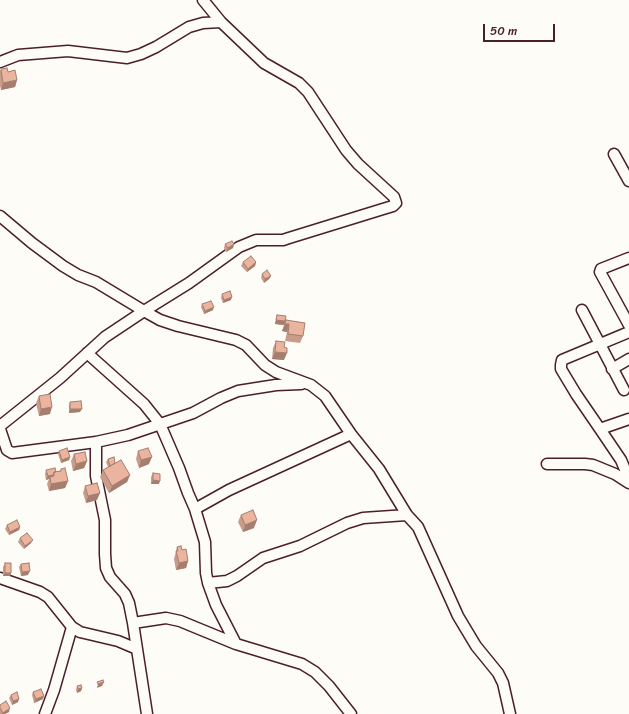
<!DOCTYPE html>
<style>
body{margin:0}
#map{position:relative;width:629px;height:714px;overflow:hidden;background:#fdfcf7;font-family:Sriracha,sans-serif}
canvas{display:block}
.scale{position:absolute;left:483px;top:24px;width:72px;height:18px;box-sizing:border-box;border:2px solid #4a1f2b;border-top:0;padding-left:5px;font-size:12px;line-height:14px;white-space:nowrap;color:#4a1f2b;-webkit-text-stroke:3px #fdfcf7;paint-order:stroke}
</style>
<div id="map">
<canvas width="629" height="714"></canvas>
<div class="scale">50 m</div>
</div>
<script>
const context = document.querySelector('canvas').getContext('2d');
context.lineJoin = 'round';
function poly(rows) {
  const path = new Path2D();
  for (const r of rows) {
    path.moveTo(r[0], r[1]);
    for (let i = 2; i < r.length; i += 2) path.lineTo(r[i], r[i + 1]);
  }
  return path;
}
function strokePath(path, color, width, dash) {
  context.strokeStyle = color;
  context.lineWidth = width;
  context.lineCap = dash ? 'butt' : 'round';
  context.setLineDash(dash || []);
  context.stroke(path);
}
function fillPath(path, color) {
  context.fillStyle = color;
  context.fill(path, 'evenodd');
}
const minor = poly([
 [0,62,18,55,68,51,127,58,141,54,156,47,189,27,203,23,221,22],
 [614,154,629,181],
 [0,216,32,243,63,266,78,275,96,282,144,311,160,320,178,326,236,340,246,345,265,365,276,372,311,385,325,396,351,434,379,469,407,515,418,527,458,616,476,646,498,673,503,683,510,714],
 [629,258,601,269,600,272,629,325],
 [582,310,624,390],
 [87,353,144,404,160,424,179,468,188,493,195,509,205,542,206,573,208,583,216,605,236,644],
 [612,369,629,359],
 [629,419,600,429,621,460,629,479],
 [0,426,60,378,105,337,144,311,189,283,239,247,256,240,283,240,289,238,383,209,393,206,396,203,394,197,358,164,346,150,308,92,299,83,264,63,221,22,203,0],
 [0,429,7,450,12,453,96,442,96,476,105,520,105,554,106,568,110,577,125,594,129,603,133,623,147,714],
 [600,429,576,394,561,369,561,365,562,360,629,332],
 [96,442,128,435,193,413,221,398,238,391,276,385,301,384],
 [547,464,585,464,593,465,615,474,629,483],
 [195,509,229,490,351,434],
 [0,578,40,592,48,597,72,627,80,632,118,641,137,649],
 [208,583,227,581,237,576,263,558,300,546,347,523,363,518,407,515],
 [133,623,166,618,180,621,236,644,302,664,315,672,329,686,351,714],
 [45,714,54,690,72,627]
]);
const wall = poly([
 [1,69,8,72,17,80,15,87,1,90,0,86,0,71],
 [225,244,234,244,233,248,226,252,224,248],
 [243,262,256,262,255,266,247,272,241,266],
 [262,274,271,276,269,279,264,283,261,278],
 [222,294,231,300,223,303,221,298],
 [202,304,213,310,204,314,201,307],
 [277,315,286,320,303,336,300,343,285,341,287,332,282,331,284,325,275,324],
 [276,341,284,347,284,360,272,359,273,348],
 [39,396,50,414,39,416,36,403],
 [70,402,80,412,69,413,69,405],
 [59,451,70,457,69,460,61,463,58,454],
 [138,451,149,464,139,468,136,459],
 [74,454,87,461,84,468,73,471,71,461],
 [108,459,115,463,130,475,127,482,109,493,100,477,103,470,108,467,106,462],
 [61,469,68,481,65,488,49,491,47,484,49,479,46,480,45,474,46,470,56,472,60,471],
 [153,473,159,484,151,484,151,477],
 [85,486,97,500,86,503,83,493],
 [241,515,254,528,243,532,238,522],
 [7,525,20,527,19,530,9,535,5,529],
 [20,538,31,543,24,549,18,542],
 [177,547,182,550,188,561,186,568,176,570,174,559],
 [5,563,11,573,10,576,3,576,3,567],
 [21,564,28,575,21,576,19,567],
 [77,686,82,688,81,691,77,693,76,690],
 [33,692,43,699,34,703,32,695],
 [11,695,18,702,12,705,9,698],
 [0,705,9,712,5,714,0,714]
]);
const shadedWall = poly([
 [17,80,15,87,1,90,3,83],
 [234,244,233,248,226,252,228,248],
 [256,262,255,266,247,272,248,269],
 [271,276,269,279,264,283,265,279],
 [232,297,231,300,223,303,224,300],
 [214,307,213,310,204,314,205,311],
 [276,320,285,321,284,325,275,324],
 [285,324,289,324,287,332,282,331],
 [275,352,287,353,284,360,272,359],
 [52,407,50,414,39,416,41,409],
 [70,409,82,409,80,412,69,413],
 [70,457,69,460,61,463,62,460],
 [152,457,149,464,139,468,141,460],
 [87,461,84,468,73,471,76,464],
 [53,475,51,479,50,477,49,479,46,480,48,476],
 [130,475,127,482,109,493,112,486],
 [153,480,160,481,159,484,151,484],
 [68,481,65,488,49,491,51,484],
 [100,493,97,500,86,503,88,496],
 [257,520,254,528,243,532,245,525],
 [20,527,19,530,9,535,10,532],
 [33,540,31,543,24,549,25,546],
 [188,561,186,568,176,570,179,563],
 [30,571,28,575,21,576,22,572],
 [5,573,11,573,10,576,3,576],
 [104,682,102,686,97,688,98,684],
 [82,688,81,691,77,693,78,689],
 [44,696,43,699,34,703,36,699],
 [19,699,18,702,12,705,13,701],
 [10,708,9,712,5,714,2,714,3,713]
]);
const building = poly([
 [7,68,8,72,15,70,17,80,3,83,1,69,7,68],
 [232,241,234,244,228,248,225,244,232,241],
 [251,256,256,262,248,269,243,262,251,256],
 [267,270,271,276,265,279,262,274,267,270],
 [230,291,232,297,224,300,222,294,230,291],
 [211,301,214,307,205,311,202,304,211,301],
 [277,315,286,316,285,321,276,320,277,315],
 [286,320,305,323,303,336,288,334,289,324,285,324,286,320],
 [276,341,285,342,284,347,287,348,287,353,275,352,276,341],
 [50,394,52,407,41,409,39,396,50,394],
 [81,401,82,409,70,409,70,402,81,401],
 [67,448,70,457,62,460,59,451,67,448],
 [148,448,152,457,141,460,138,451,148,448],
 [85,452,87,461,76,464,74,454,85,452],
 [114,457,115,463,110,466,108,459,114,457],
 [121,460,130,475,112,486,103,470,121,460],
 [55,468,56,472,54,472,53,475,48,476,46,470,55,468],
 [65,468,68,481,51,484,50,477,54,476,54,472,61,471,61,469,65,468],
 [153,473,160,474,160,481,153,480,153,473],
 [97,483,100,493,88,496,85,486,97,483],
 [253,510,257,520,245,525,241,515,253,510],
 [17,520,20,527,10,532,7,525,17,520],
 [27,533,33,540,25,546,20,538,27,533],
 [181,546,182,550,186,549,188,561,179,563,176,551,178,551,177,547,181,546],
 [5,563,11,563,11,573,5,573,5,563],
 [29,563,30,571,22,572,21,564,29,563],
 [103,680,104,682,98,684,97,682,103,680],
 [81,685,82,688,78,689,77,686,81,685],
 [41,689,44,696,36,699,33,692,41,689],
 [17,692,19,699,13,701,11,695,17,692],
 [6,701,10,708,3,713,0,708,0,705,6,701]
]);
strokePath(minor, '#4a1f2b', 13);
strokePath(minor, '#fdfcf7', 10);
fillPath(wall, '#c99b89');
fillPath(shadedWall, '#a47e6f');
fillPath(building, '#eab49f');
strokePath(building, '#a47e6f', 1);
</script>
